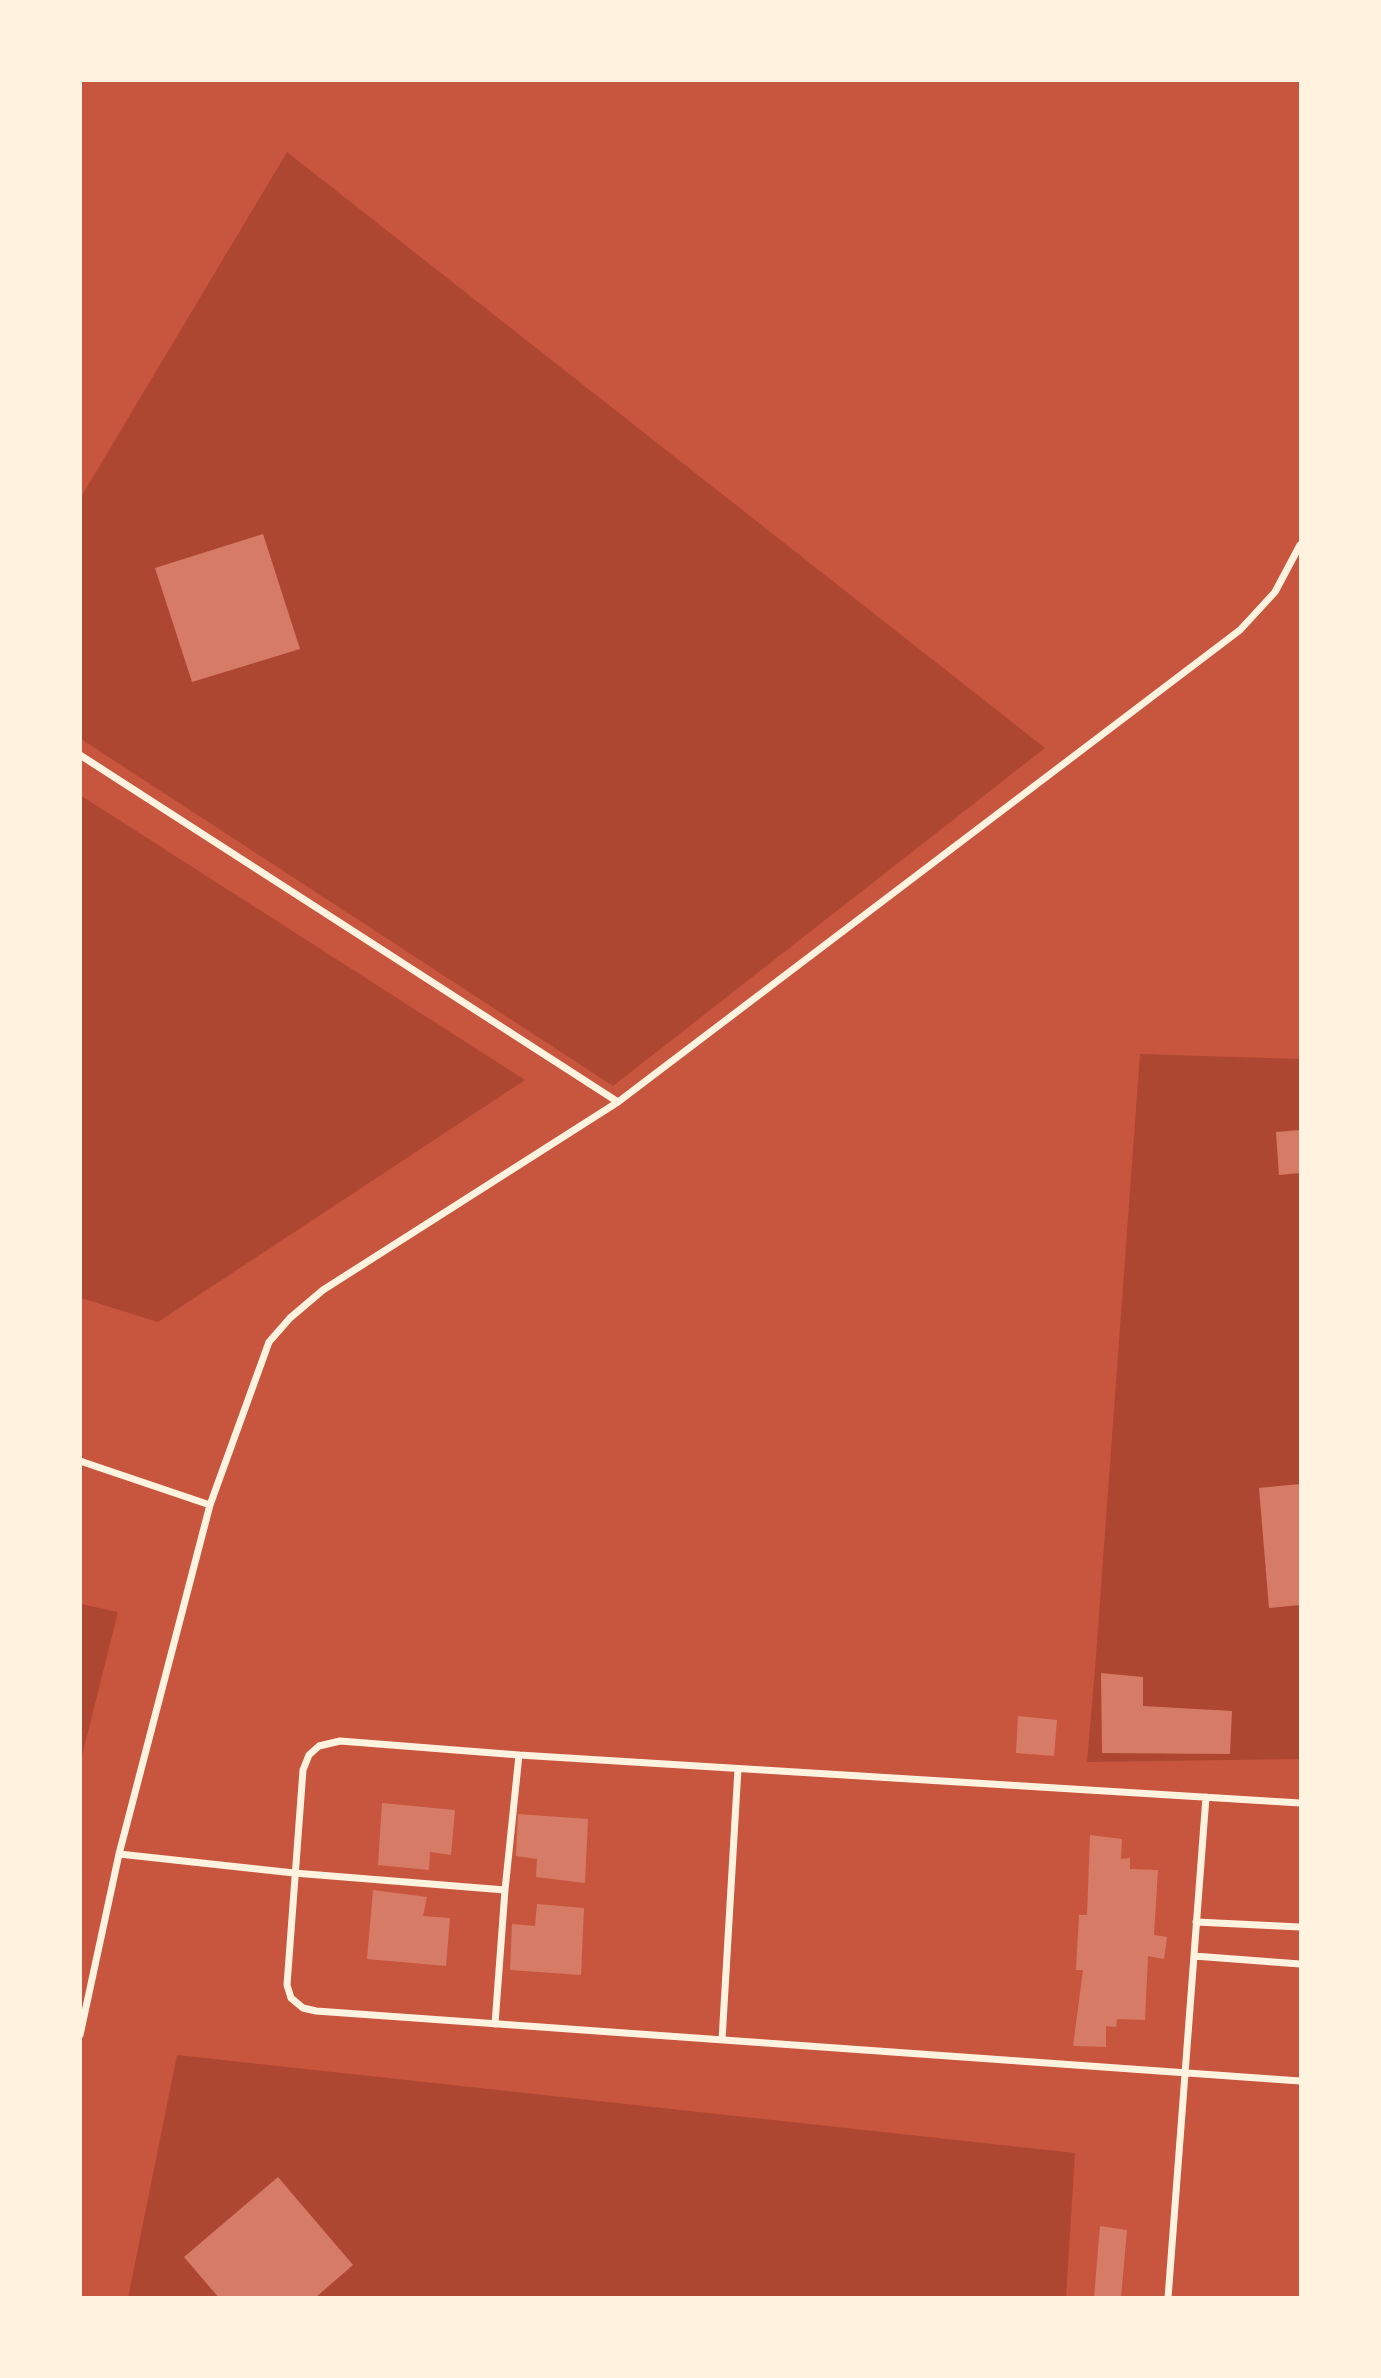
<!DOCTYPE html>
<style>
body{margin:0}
#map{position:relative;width:1381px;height:2378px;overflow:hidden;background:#c8553d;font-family:Signika,sans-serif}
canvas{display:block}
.frame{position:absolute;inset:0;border:82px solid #fff3e0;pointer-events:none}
</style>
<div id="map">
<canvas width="1381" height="2378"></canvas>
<div class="frame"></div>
</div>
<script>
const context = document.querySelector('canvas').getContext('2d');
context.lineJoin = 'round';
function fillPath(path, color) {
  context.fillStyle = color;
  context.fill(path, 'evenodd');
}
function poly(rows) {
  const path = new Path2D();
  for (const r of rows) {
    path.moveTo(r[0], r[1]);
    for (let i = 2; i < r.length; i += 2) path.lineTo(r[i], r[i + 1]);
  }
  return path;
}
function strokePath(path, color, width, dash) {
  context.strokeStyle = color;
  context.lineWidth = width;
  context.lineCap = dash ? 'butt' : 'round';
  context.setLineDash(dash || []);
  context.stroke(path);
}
const green = poly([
 [287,152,1045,748,613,1086,81,739,81,497],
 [80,795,525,1080,158,1322,81,1298],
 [1140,1054,1300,1059,1300,1759,1087,1762,1095,1669],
 [81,1604,118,1612,81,1760,80,1604],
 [177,2055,1075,2153,1066,2297,128,2298]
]);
const building = poly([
 [263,534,300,649,192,682,155,568],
 [1300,1130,1300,1173,1279,1175,1276,1132],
 [1300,1484,1300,1605,1269,1608,1259,1488],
 [1101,1673,1143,1677,1143,1706,1232,1711,1230,1754,1102,1753],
 [1018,1716,1057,1720,1054,1756,1016,1753],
 [382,1803,455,1810,451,1855,430,1852,429,1870,378,1865],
 [518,1814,588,1819,585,1883,536,1877,537,1859,516,1856],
 [1090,1835,1122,1839,1121,1859,1130,1858,1130,1869,1158,1870,1154,1935,1167,1937,1164,1959,1148,1956,1145,2020,1117,2019,1116,2027,1106,2026,1106,2047,1073,2046,1083,1970,1076,1970,1079,1915,1087,1915],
 [373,1890,427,1897,423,1916,450,1918,446,1966,367,1959],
 [537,1904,584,1908,581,1975,510,1970,512,1924,535,1926],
 [278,2177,353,2265,315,2298,219,2298,184,2257],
 [1100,2226,1127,2230,1121,2298,1094,2298]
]);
const minor = poly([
 [80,755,618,1102],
 [80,1461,210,1505],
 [1300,1803,519,1755,340,1741,319,1746,309,1755,303,1770,287,1985,291,1998,303,2008,316,2011,1300,2081],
 [119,1854,294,1873,505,1890],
 [1196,1922,1300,1927],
 [1194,1956,1300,1964],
 [495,2024,505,1890,519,1755],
 [80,2035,119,1854,210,1505,269,1342,290,1318,323,1290,618,1102,1240,630,1275,592,1300,545],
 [722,2040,738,1769],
 [1168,2298,1206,1797]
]);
fillPath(green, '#ae4732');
fillPath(building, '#d67c66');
strokePath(minor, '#fff3e0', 7);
</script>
